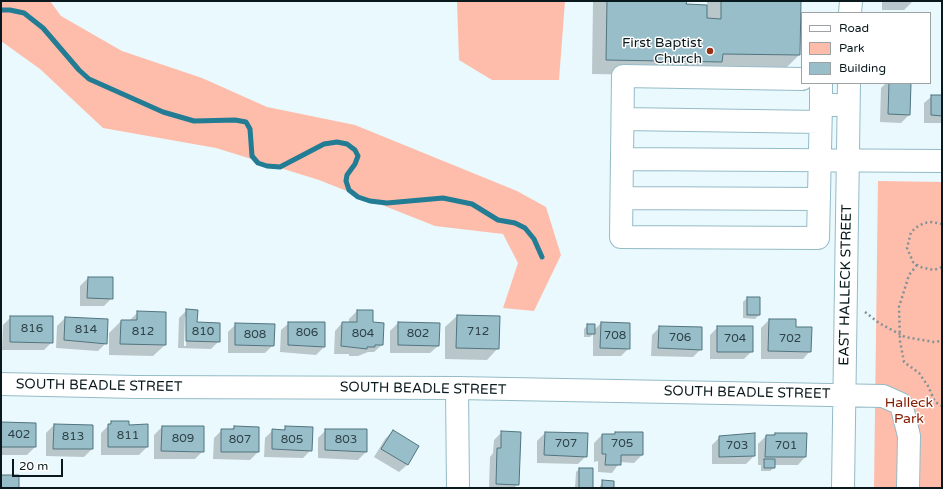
<!DOCTYPE html>
<style>
body{margin:0}
#map{position:relative;width:943px;height:489px;overflow:hidden;background:#e9f9fd;font-family:"Varela Round",sans-serif}
canvas{display:block}
.frame{position:absolute;inset:0;border:2px solid #0a191d;pointer-events:none}
.legend{position:absolute;left:801px;top:12px;width:130px;height:72px;box-sizing:border-box;background:#fff;border:1px solid #9da3a5;margin:0;padding:5px 7px;list-style:none;font-size:12px;color:#0a191d}
.legend li{display:flex;align-items:center;gap:8px;height:20px}
.legend b{width:20px;border:1px solid #9da3a5}
.scale{position:absolute;left:12px;top:459px;width:51px;height:18px;box-sizing:border-box;border:2px solid #0a191d;border-top:0;padding-left:5px;font-size:12px;line-height:14px;white-space:nowrap;color:#0a191d;-webkit-text-stroke:3px #fff;paint-order:stroke}
</style>
<div id="map">
<canvas width="943" height="489"></canvas>
<div class="frame"></div>
<ul class="legend">
<li><b style="height:5px;background:#fff"></b>Road</li>
<li><b style="height:11px;background:#febdab"></b>Park</li>
<li><b style="height:11px;background:#98bec9"></b>Building</li>
</ul>
<div class="scale">20 m</div>
</div>
<script>
const context = document.querySelector('canvas').getContext('2d');
context.lineJoin = 'round';
function fillPath(path, color) {
  context.fillStyle = color;
  context.fill(path, 'evenodd');
}
function poly(rows) {
  const path = new Path2D();
  for (const r of rows) {
    path.moveTo(r[0], r[1]);
    for (let i = 2; i < r.length; i += 2) path.lineTo(r[i], r[i + 1]);
  }
  return path;
}
function strokePath(path, color, width, dash) {
  context.strokeStyle = color;
  context.lineWidth = width;
  context.lineCap = dash ? 'butt' : 'round';
  context.setLineDash(dash || []);
  context.stroke(path);
}
function label(font, color, halo, rows, align = 'center') {
  context.font = font + ' "Varela Round",sans-serif';
  context.lineWidth = 3;
  context.setLineDash([]);
  context.textBaseline = 'middle';
  context.strokeStyle = halo;
  context.fillStyle = color;
  for (const [text, x, y, turn = 0] of rows) {
    context.save();
    context.translate(x, y);
    context.rotate((+turn || 0) * Math.PI / 180);
    context.textAlign = isNaN(turn) ? turn : align;
    if (halo) context.strokeText(text, 0, 0);
    context.fillText(text, 0, 0);
    context.restore();
  }
}
const green = poly([
 [1,1,50,1,61,16,122,51,202,78,267,107,355,125,517,191,546,207,561,255,534,311,503,308,518,263,503,234,435,226,319,180,216,148,103,128,40,69,1,41],
 [457,1,565,1,559,80,492,80,459,60],
 [878,181,942,182,942,488,874,488]
]);
const shadow = poly([
 [593,1,685,1,685,5,707,6,707,1,800,1,799,55,784,70,707,76,592,74],
 [882,1,913,1,904,10,882,10],
 [886,83,910,83,909,115,901,123,880,122,881,88],
 [932,96,942,96,942,123,924,123,924,103],
 [88,278,112,278,112,298,104,306,80,306,80,286],
 [747,298,759,315,755,319,743,318,743,302],
 [187,310,196,323,219,341,211,349,178,348,179,318],
 [185,317,187,317,186,346,184,346],
 [357,311,372,323,382,345,374,352,368,352,358,356,349,356,349,354,334,354,335,331,342,323,349,323,349,319],
 [138,312,165,345,153,356,109,355,109,333,121,321,129,321],
 [457,316,498,348,487,360,445,359,445,327],
 [11,317,52,342,44,350,2,350,3,325],
 [65,318,106,343,98,351,56,348,57,326],
 [769,320,795,328,810,351,803,359,761,359,761,328],
 [289,323,324,347,316,355,280,352,281,330],
 [398,323,438,346,430,353,390,353,390,331],
 [601,323,629,348,621,356,593,356,593,334,590,337,584,337,584,329,588,325,594,330],
 [236,324,273,345,265,353,228,353,228,332],
 [660,327,701,349,693,357,651,356,652,335],
 [718,327,752,351,744,359,710,359,710,335],
 [112,422,128,426,147,447,139,455,101,455,101,433],
 [1,424,35,447,27,455,1,455],
 [54,425,92,449,84,457,46,456,46,433],
 [162,427,203,451,195,459,154,459,154,435],
 [234,427,258,452,250,460,213,459,214,438,222,430,231,430],
 [286,427,311,450,303,458,264,457,265,438,273,430,282,431],
 [326,430,366,430,366,452,358,460,318,458,318,438],
 [393,431,418,447,407,465,399,472,374,457,385,439],
 [502,432,518,484,514,488,489,488,490,457,493,453,494,440],
 [545,433,586,456,578,464,537,463,537,441],
 [775,434,806,434,805,457,798,465,774,465,774,468,770,471,761,471,761,465,758,465,758,444,766,436],
 [602,435,642,455,634,463,620,462,612,473,598,472,598,461,594,462,594,443],
 [720,437,754,456,746,464,712,464,712,445],
 [579,469,592,488,575,488,576,472],
 [603,481,613,488,599,488]
]);
const stream = poly([
 [1,10,10,10,24,13,43,28,79,70,89,79,163,112,194,121,235,120,246,122,250,129,252,156,258,163,267,166,280,167,324,144,337,142,347,144,355,150,358,156,355,164,347,175,346,181,349,190,358,197,370,201,387,203,443,198,472,204,498,220,515,223,525,228,534,239,542,257]
]);
const building = poly([
 [607,1,687,1,686,4,707,5,707,18,721,19,721,1,801,1,800,55,723,54,722,62,606,60,607,1],
 [889,83,911,83,910,115,888,114,889,83],
 [931,95,942,95,942,116,931,115,931,95],
 [88,277,113,277,113,299,87,298,88,277],
 [747,297,760,297,760,315,747,315,747,297],
 [186,309,198,310,197,322,220,323,220,342,186,341,186,309],
 [357,310,373,310,373,322,384,323,383,345,375,345,375,347,367,347,367,349,341,346,342,322,357,322,357,310],
 [137,311,166,312,166,345,120,344,121,320,137,320,137,311],
 [457,315,500,316,499,349,456,348,457,315],
 [10,316,53,316,53,343,10,342,10,316],
 [65,317,108,319,107,344,64,340,65,317],
 [769,319,796,319,796,327,812,327,811,352,768,351,769,319],
 [288,322,325,322,325,347,288,345,288,322],
 [398,322,440,323,439,346,398,345,398,322],
 [601,322,630,323,630,349,600,348,601,322],
 [235,323,275,324,274,346,235,345,235,323],
 [587,324,595,324,595,334,587,334,587,324],
 [659,326,702,327,702,350,658,348,659,326],
 [717,326,753,326,753,352,717,352,717,326],
 [111,421,129,421,129,425,148,424,148,447,108,447,108,424,111,424,111,421],
 [1,422,36,423,36,447,1,447,1,422],
 [54,424,93,425,93,449,53,449,54,424],
 [162,426,204,426,204,452,161,451,162,426],
 [234,426,259,427,259,452,221,452,221,429,234,429,234,426],
 [285,426,313,427,312,451,272,449,272,429,285,430,285,426],
 [325,429,367,429,367,452,325,450,325,429],
 [393,430,419,446,408,465,381,449,393,430],
 [501,431,521,432,519,485,496,484,497,448,501,448,501,431],
 [545,432,588,433,587,457,544,455,545,432],
 [615,432,643,432,643,455,621,455,621,465,605,465,606,454,602,454,602,434,615,434,615,432],
 [755,433,755,456,719,457,719,436,755,433],
 [775,433,807,433,806,457,765,457,766,435,775,435,775,433],
 [764,459,775,459,775,468,764,468,764,459],
 [579,468,593,468,593,488,579,488,579,468],
 [1,475,19,475,19,488,1,488,1,475],
 [602,480,614,481,614,488,602,488,602,480]
]);
const path = poly([
 [942,224,932,222,924,223,917,227,911,232,907,248,913,262,920,267,934,270,942,267],
 [917,265,909,275,899,307,900,341,904,362,919,373,928,386,935,402,942,406],
 [865,312,879,323,905,337,934,342,942,341]
]);
const minor = poly([
 [850,13,851,1],
 [802,79,623,76,621,237,818,238,821,105],
 [821,83,821,105,835,105],
 [623,119,820,122],
 [622,159,942,161],
 [622,198,819,199],
 [1,384,136,387,457,388,883,396,901,404,909,436,908,488],
 [457,388,458,488],
 [843,488,849,83]
]);
const markers = [
 [710,51,4,"#993115"]
];
const numberNames = [
 ["816",32,329],
 ["814",86,330],
 ["812",143,332],
 ["810",203,332],
 ["712",478,332],
 ["806",307,333],
 ["804",363,334],
 ["802",418,334],
 ["808",255,335],
 ["708",615,336],
 ["706",680,338],
 ["704",735,339],
 ["702",790,339],
 ["402",19,435],
 ["811",128,436],
 ["813",73,437],
 ["809",183,439],
 ["807",240,440],
 ["805",292,440],
 ["803",346,440],
 ["707",566,444],
 ["705",622,444],
 ["703",737,446],
 ["701",786,446]
];
const poiNames = [
 ["First Baptist",702,43],
 ["Church",702,59]
];
const streetNames = [
 ["EAST HALLECK STREET",846,285,-89],
 ["SOUTH BEADLE STREET",99,386,1],
 ["SOUTH BEADLE STREET",423,389,1],
 ["SOUTH BEADLE STREET",747,393,1]
];
const parkNames = [
 ["Halleck",909,403],
 ["Park",909,419]
];
fillPath(green, '#febdab');
fillPath(shadow, '#0003');
strokePath(stream, '#227c93', 5);
fillPath(building, '#98bec9');
strokePath(building, '#51747f', 1);
strokePath(minor, '#95bbc6', 24);
strokePath(path, '#829195', 2.5, [2, 3]);
strokePath(minor, '#fff', 22);
for (const [x, y, r, color] of markers) {
  const dot = new Path2D();
  dot.arc(x, y, r, 0, 2 * Math.PI);
  context.fillStyle = color;
  context.fill(dot);
  strokePath(dot, '#fff', 1.5);
}
label('12px', '#2e4248', null, numberNames);
label('14px', '#0a191d', '#fff', poiNames, 'right');
label('14px', '#0a191d', '#fff', streetNames);
label('14px', '#821d00', '#fff', parkNames);
</script>
